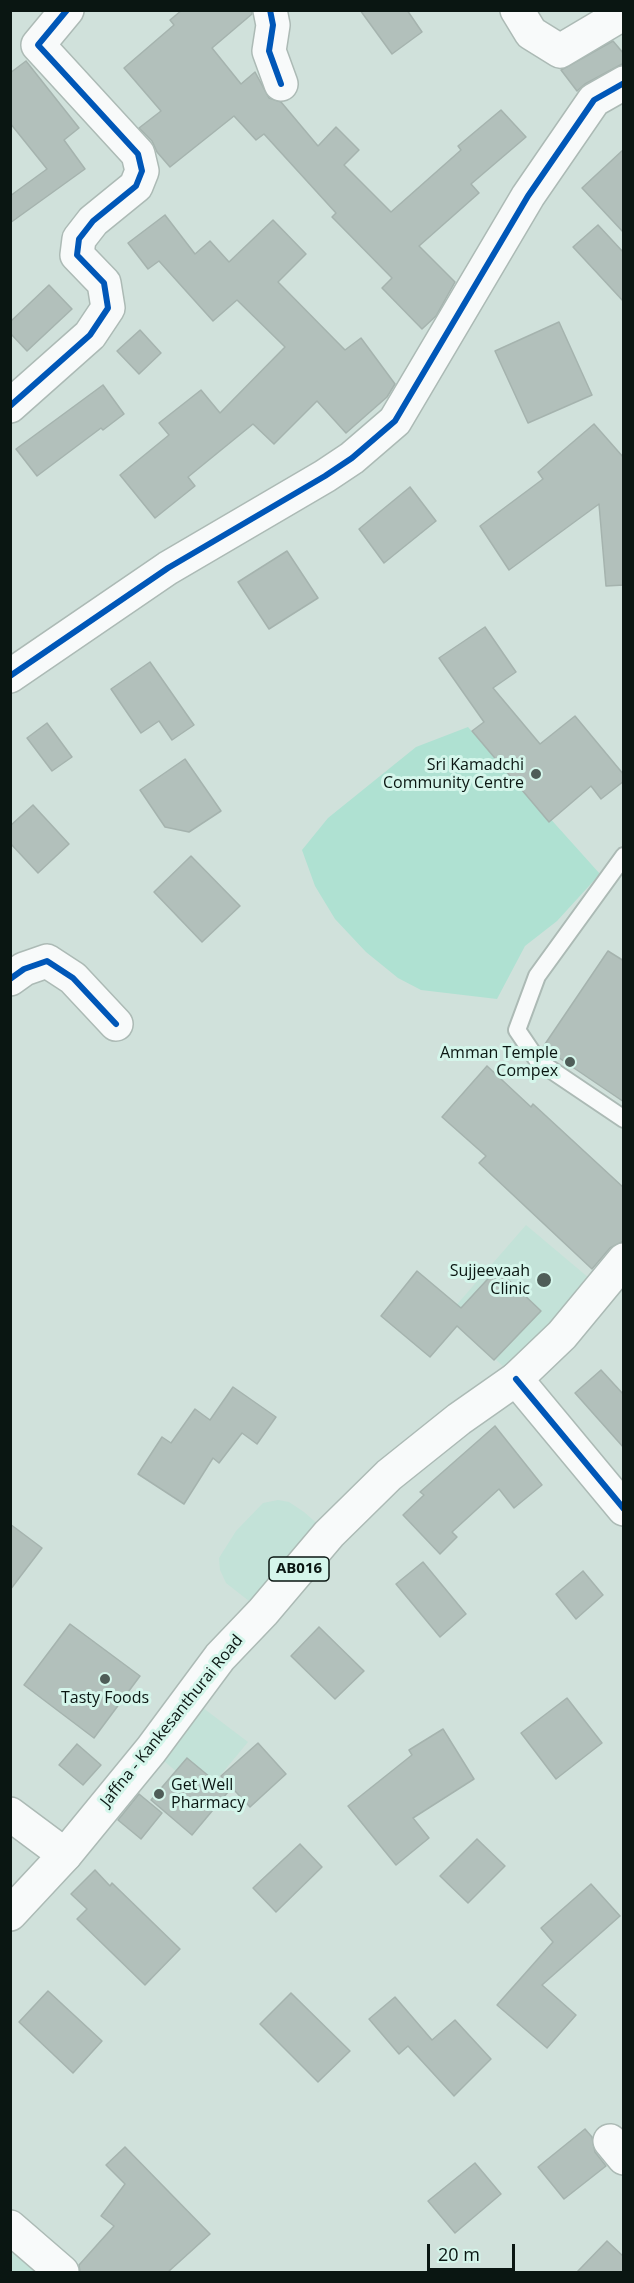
<!DOCTYPE html>
<style>
body{margin:0}
#map{position:relative;width:634px;height:2283px;overflow:hidden;background:#d0e1db;font-family:"Open Sans",sans-serif}
canvas{display:block}
.frame{position:absolute;inset:0;border:12px solid #0a1612;pointer-events:none}
.scale{position:absolute;left:427px;top:2244px;width:88px;height:27px;box-sizing:border-box;border:3px solid #0a1612;border-top:0;padding-left:8px;font-size:18px;line-height:21px;white-space:nowrap;color:#0a1612;-webkit-text-stroke:4px #d5f6eb;paint-order:stroke}
</style>
<div id="map">
<canvas width="634" height="2283"></canvas>
<div class="frame"></div>
<div class="scale">20 m</div>
</div>
<script>
const context = document.querySelector('canvas').getContext('2d');
context.lineJoin = 'round';
function fillPath(path, color) {
  context.fillStyle = color;
  context.fill(path, 'evenodd');
}
function poly(rows) {
  const path = new Path2D();
  for (const r of rows) {
    path.moveTo(r[0], r[1]);
    for (let i = 2; i < r.length; i += 2) path.lineTo(r[i], r[i + 1]);
  }
  return path;
}
function strokePath(path, color, width, dash) {
  context.strokeStyle = color;
  context.lineWidth = width;
  context.lineCap = dash ? 'butt' : 'round';
  context.setLineDash(dash || []);
  context.stroke(path);
}
function label(font, color, halo, rows, align = 'center') {
  context.font = font + ' "Open Sans",sans-serif';
  context.lineWidth = 6;
  context.setLineDash([]);
  context.textBaseline = 'middle';
  context.strokeStyle = halo;
  context.fillStyle = color;
  for (const [text, x, y, turn = 0] of rows) {
    context.save();
    context.translate(x, y);
    context.rotate((+turn || 0) * Math.PI / 180);
    context.textAlign = isNaN(turn) ? turn : align;
    if (halo) context.strokeText(text, 0, 0);
    context.fillText(text, 0, 0);
    context.restore();
  }
}
const built = poly([
 [526,1225,602,1289,516,1379,482,1346,453,1309],
 [278,1500,289,1502,304,1512,329,1534,263,1612,226,1583,220,1570,219,1558,236,1531,263,1503],
 [190,1698,248,1742,204,1795,151,1750],
 [10,2230,62,2272,11,2272]
]);
const green = poly([
 [468,727,600,874,557,921,525,946,497,999,421,990,398,978,366,952,335,919,315,886,302,850,328,818,416,747]
]);
const building = poly([
 [182,10,252,10,252,14,212,48,241,84,255,72,269,98,281,102,318,146,336,127,359,150,344,165,391,212,461,150,458,146,501,110,526,137,471,184,479,193,419,246,455,282,436,316,422,329,382,288,392,278,332,217,336,213,264,134,256,140,234,116,170,167,157,152,152,141,139,128,161,111,124,68,174,25,170,20,182,10],
 [360,10,407,10,422,32,392,54,360,10],
 [613,41,624,54,624,63,585,84,577,91,561,70,613,41],
 [26,61,79,128,64,140,85,169,10,223,10,196,47,169,10,123,10,73,26,61],
 [624,149,624,233,582,188,624,149],
 [165,215,195,254,210,241,229,262,273,220,306,254,278,282,345,350,361,338,395,384,387,397,346,433,317,401,274,444,253,424,188,477,195,486,155,518,120,475,169,435,159,423,201,390,220,413,285,347,237,300,213,321,159,261,148,269,128,243,165,215],
 [598,225,624,253,624,302,573,247,598,225],
 [49,285,72,309,27,351,10,333,10,322,49,285],
 [559,322,592,395,528,423,495,351,559,322],
 [140,330,161,353,139,374,117,351,140,330],
 [103,385,124,414,103,430,101,428,37,476,16,449,103,385],
 [594,424,624,458,624,585,606,586,599,504,509,570,480,526,543,479,538,472,594,424],
 [410,487,436,521,384,563,359,529,410,487],
 [287,551,318,598,269,629,238,582,287,551],
 [485,627,516,672,493,688,540,744,575,716,624,775,624,781,601,799,591,786,549,822,472,731,484,722,439,658,485,627],
 [150,662,194,725,172,740,159,721,141,733,111,689,150,662],
 [47,723,72,757,52,771,27,738,47,723],
 [185,759,221,811,189,832,165,827,140,790,185,759],
 [33,805,69,844,38,873,10,843,10,826,33,805],
 [191,856,240,906,202,942,154,892,191,856],
 [608,951,624,961,624,1102,543,1047,608,951],
 [487,1066,531,1107,533,1104,624,1188,624,1241,610,1248,592,1269,479,1163,486,1156,442,1117,487,1066],
 [497,1269,541,1311,494,1360,457,1326,430,1357,381,1316,417,1271,461,1308,497,1269],
 [601,1370,624,1395,624,1448,575,1393,601,1370],
 [233,1387,276,1417,257,1444,242,1433,219,1463,213,1458,184,1504,138,1474,162,1437,171,1443,195,1409,210,1420,233,1387],
 [495,1426,542,1485,514,1508,499,1489,452,1532,457,1537,440,1554,403,1515,424,1495,420,1492,495,1426],
 [10,1524,42,1548,10,1590,10,1524],
 [423,1562,466,1614,440,1637,396,1584,423,1562],
 [583,1571,603,1595,576,1619,556,1594,583,1571],
 [70,1624,140,1676,94,1738,24,1685,70,1624],
 [319,1627,364,1671,335,1699,291,1656,319,1627],
 [567,1698,602,1743,556,1779,521,1733,567,1698],
 [443,1729,474,1779,413,1818,429,1838,396,1865,348,1806,412,1755,409,1750,443,1729],
 [258,1743,286,1774,250,1807,221,1776,258,1743],
 [77,1744,101,1765,83,1785,59,1765,77,1744],
 [187,1758,228,1792,192,1835,151,1800,187,1758],
 [139,1794,162,1813,141,1839,118,1820,139,1794],
 [477,1839,505,1866,468,1903,440,1876,477,1839],
 [300,1844,322,1867,276,1912,253,1888,300,1844],
 [95,1870,110,1886,112,1883,180,1949,145,1985,77,1919,87,1909,71,1894,95,1870],
 [591,1884,620,1916,542,1985,576,2015,547,2048,497,2005,553,1942,541,1928,591,1884],
 [48,1991,102,2041,73,2073,19,2022,48,1991],
 [291,1993,350,2051,318,2082,260,2024,291,1993],
 [395,1997,432,2040,455,2020,491,2059,454,2096,408,2046,399,2054,369,2019,395,1997],
 [585,2129,592,2137,595,2152,606,2166,564,2199,538,2167,585,2129],
 [125,2147,210,2234,168,2272,80,2272,79,2265,114,2226,101,2216,125,2184,106,2165,125,2147],
 [475,2163,501,2194,455,2233,428,2201,475,2163],
 [607,2241,624,2257,624,2272,577,2272,607,2241]
]);
const lane = poly([
 [624,856,537,976,517,1030,538,1061,624,1119]
]);
const street = poly([
 [270,10,273,25,269,51,281,84],
 [517,10,531,33,560,51,624,13],
 [10,406,90,335,108,308,104,283,77,255,79,239,93,221,136,186,142,171,138,154,38,45,67,10],
 [10,676,168,568,325,476,352,458,395,421,528,196,594,100,624,83],
 [10,979,24,969,47,961,73,978,116,1024],
 [516,1379,624,1509],
 [10,1814,65,1855],
 [610,2141,624,2158],
 [10,2227,62,2272]
]);
const primary = poly([
 [10,1914,65,1855,151,1750,220,1657,263,1612,329,1534,389,1475,459,1419,516,1379,562,1335,624,1260]
]);
const cycleway = poly([
 [270,10,273,25,269,51,281,84],
 [10,406,90,335,108,308,104,283,77,255,79,239,93,221,136,186,142,171,138,154,38,45,67,10],
 [10,676,168,568,325,476,352,458,395,421,528,196,594,100,624,83],
 [10,979,24,969,47,961,73,978,116,1024],
 [516,1379,624,1509]
]);
const markers = [
 [536,774,6,"#4f5d58"],
 [570,1062,6,"#4f5d58"],
 [544,1280,8,"#4f5d58"],
 [105,1679,6,"#4f5d58"],
 [159,1794,6,"#4f5d58"]
];
const shields = [
 [299,1569,60]
];
const shieldNames = [
 ["AB016",299,1569]
];
const poiNames = [
 ["Sri Kamadchi",524,765],
 ["Community Centre",524,783],
 ["Amman Temple",558,1053],
 ["Compex",558,1071],
 ["Sujjeevaah",530,1271],
 ["Clinic",530,1289],
 ["Tasty Foods",105,1698,"center"],
 ["Get Well",171,1785,"left"],
 ["Pharmacy",171,1803,"left"]
];
const streetNames = [
 ["Jaffna - Kankesanthurai Road",172,1721,-51]
];
fillPath(built, '#c3e2d8');
fillPath(green, '#afe1d2');
fillPath(building, '#b2c0bb');
strokePath(building, '#a5b3ae', 1.5);
strokePath(lane, '#acbab5', 20);
strokePath(street, '#acbab5', 36);
strokePath(primary, '#acbab5', 36);
strokePath(lane, '#f8fafa', 16);
strokePath(street, '#f8fafa', 33);
strokePath(primary, '#f8fafa', 33);
strokePath(cycleway, '#0057b8', 6);
for (const [x, y, r, color] of markers) {
  const dot = new Path2D();
  dot.arc(x, y, r, 0, 2 * Math.PI);
  context.fillStyle = color;
  context.fill(dot);
  strokePath(dot, '#d5f6eb', 2);
}
for (const [x, y, w] of shields) {
  const box = new Path2D();
  box.roundRect(x - w / 2, y - 12, w, 24, 4.5);
  context.fillStyle = '#d5f6eb';
  context.fill(box);
  strokePath(box, '#0a1612', 1.5);
}
label('bold 15px', '#0a1612', null, shieldNames);
label('16px', '#0a1612', '#d5f6eb', poiNames, 'right');
label('16px', '#0a1612', '#d5f6eb', streetNames);
</script>
